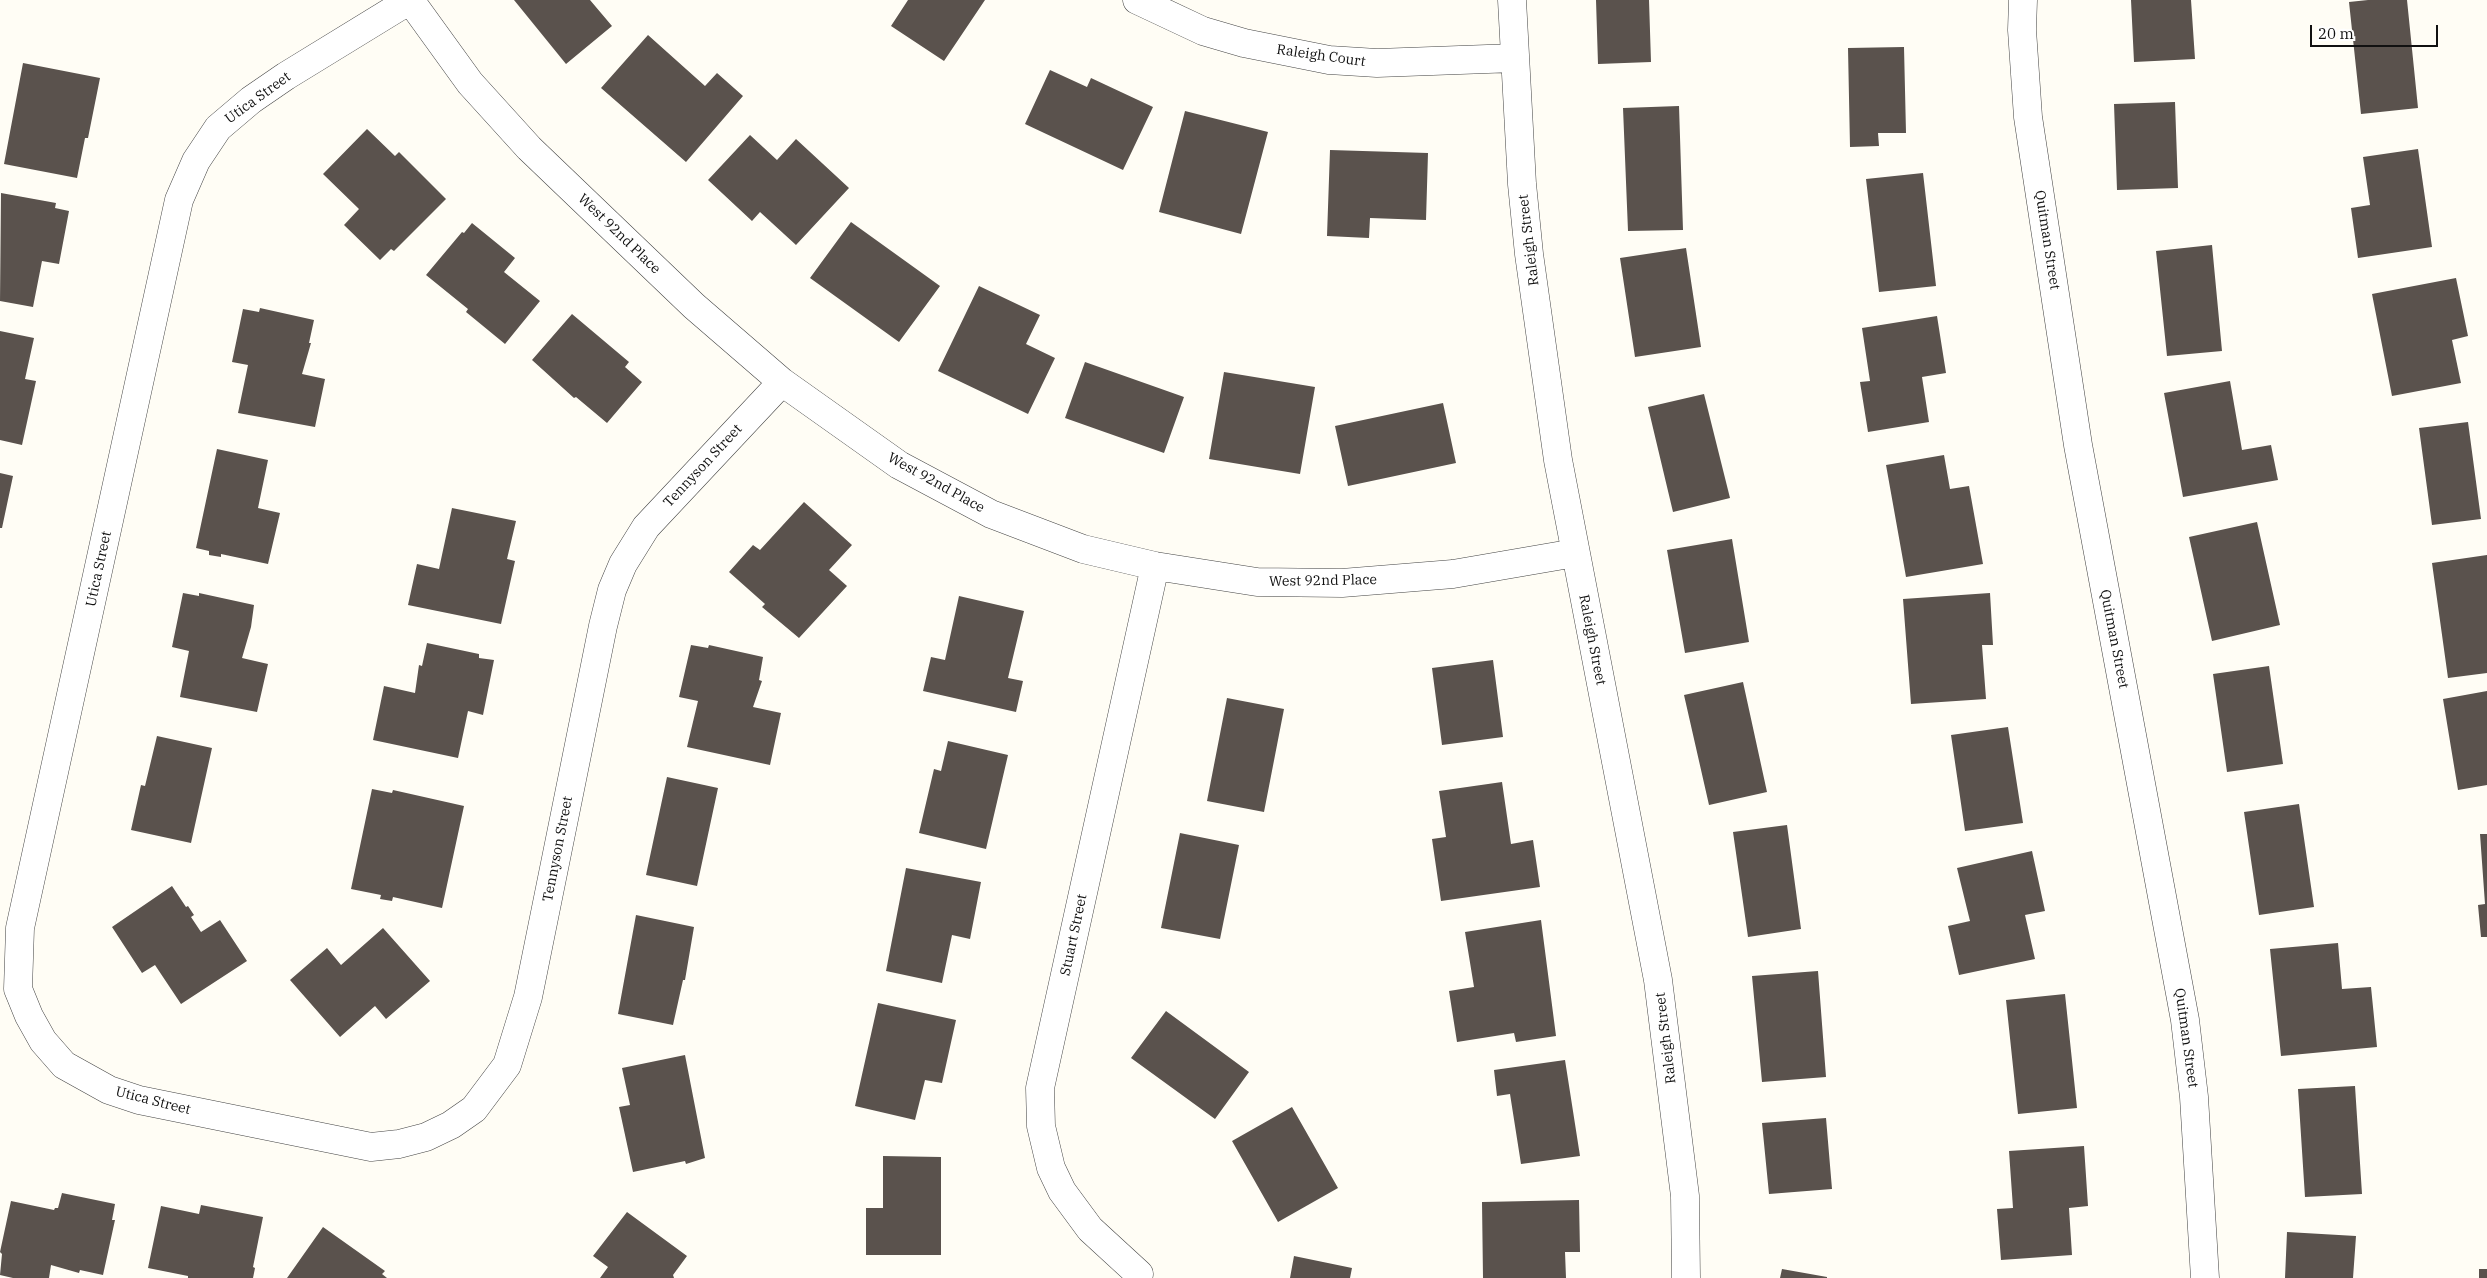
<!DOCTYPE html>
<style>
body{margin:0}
#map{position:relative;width:2487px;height:1278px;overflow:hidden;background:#fffdf5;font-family:"IBM Plex Serif",serif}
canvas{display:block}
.scale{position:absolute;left:2310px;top:25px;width:128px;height:22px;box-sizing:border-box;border:2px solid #111;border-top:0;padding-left:6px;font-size:15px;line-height:18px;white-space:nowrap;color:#111;-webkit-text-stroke:4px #fff;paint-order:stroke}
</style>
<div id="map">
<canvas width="2487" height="1278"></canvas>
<div class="scale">20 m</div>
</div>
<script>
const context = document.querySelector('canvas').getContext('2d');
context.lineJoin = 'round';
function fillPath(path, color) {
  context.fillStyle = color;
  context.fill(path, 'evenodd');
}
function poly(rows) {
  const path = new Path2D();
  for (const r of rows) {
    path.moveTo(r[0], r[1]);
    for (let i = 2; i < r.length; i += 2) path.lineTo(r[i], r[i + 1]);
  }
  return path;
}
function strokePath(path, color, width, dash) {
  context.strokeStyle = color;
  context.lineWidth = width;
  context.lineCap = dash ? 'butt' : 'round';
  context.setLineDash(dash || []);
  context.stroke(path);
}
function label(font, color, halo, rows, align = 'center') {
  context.font = font + ' "IBM Plex Serif",serif';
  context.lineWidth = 5;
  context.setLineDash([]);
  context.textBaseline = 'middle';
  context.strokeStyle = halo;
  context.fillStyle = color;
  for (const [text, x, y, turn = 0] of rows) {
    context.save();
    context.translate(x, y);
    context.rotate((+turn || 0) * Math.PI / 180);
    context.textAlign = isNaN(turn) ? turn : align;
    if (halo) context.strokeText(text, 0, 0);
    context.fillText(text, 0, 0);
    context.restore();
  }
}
const building = poly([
 [514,0,590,0,612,26,566,64],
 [908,0,985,0,944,61,891,26],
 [1596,0,1649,0,1651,62,1598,64],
 [2131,0,2191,0,2195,59,2134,62],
 [2368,0,2407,0,2418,108,2361,114,2349,2],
 [648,35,705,86,717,73,743,96,686,162,601,88],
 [1904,47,1906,133,1878,133,1879,146,1850,147,1848,48],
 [23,63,100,78,88,138,85,138,77,178,4,164],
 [1050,70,1087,87,1091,78,1153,107,1123,170,1025,124],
 [2175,102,2178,188,2117,190,2114,104],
 [1679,106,1683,230,1628,231,1623,108],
 [1185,111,1268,132,1241,234,1159,212],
 [367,129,395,156,399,152,446,199,394,251,391,249,380,260,344,225,359,209,323,174],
 [750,135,777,160,796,139,849,188,796,245,760,212,752,221,708,180],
 [2418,149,2432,247,2358,258,2351,208,2370,205,2363,157],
 [1330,150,1428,153,1426,220,1370,218,1369,238,1327,236],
 [1923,173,1936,286,1879,292,1866,179],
 [1,193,56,203,55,208,69,211,59,264,42,261,33,307,0,301],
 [851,222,940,286,899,342,810,278],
 [472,223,515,258,504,272,540,301,505,344,466,312,468,309,426,275,462,232,464,233],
 [2212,245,2222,351,2167,356,2156,251],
 [1686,248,1701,347,1635,357,1620,258],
 [2456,278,2468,336,2452,340,2461,383,2392,396,2372,294],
 [979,286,1040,315,1026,344,1055,358,1028,414,938,371],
 [260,308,314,320,309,343,311,343,302,374,325,379,315,427,238,413,248,365,232,362,243,309,259,312],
 [572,314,629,362,625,367,642,382,607,423,576,397,574,398,532,360],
 [1937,316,1946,373,1922,377,1929,422,1868,432,1860,382,1870,381,1862,328],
 [0,331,34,338,25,379,36,381,22,445,0,440],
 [1085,362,1184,397,1164,453,1065,418],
 [1224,372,1315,387,1300,474,1209,459],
 [2230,381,2242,450,2271,445,2278,480,2183,497,2164,393],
 [1704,394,1730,498,1673,512,1648,407],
 [1443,403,1456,463,1348,486,1335,426],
 [2468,422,2481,519,2432,525,2419,428],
 [217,449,268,460,258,508,280,513,268,564,221,554,221,557,209,555,209,551,196,548],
 [1944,455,1950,489,1969,486,1983,564,1906,577,1886,465],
 [0,473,13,476,2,528,0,528],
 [804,502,852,545,829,570,847,586,799,638,762,607,765,604,729,572,753,545,760,550],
 [452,508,516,521,507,559,515,561,501,624,408,605,417,564,439,569],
 [2257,522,2280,625,2212,641,2189,537],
 [1732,539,1749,642,1685,653,1667,550],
 [2487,555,2487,673,2448,678,2432,563],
 [183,593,199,596,199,593,254,605,251,627,242,658,268,664,257,712,180,697,189,651,172,647],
 [1990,593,1993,645,1982,645,1986,699,1911,704,1903,599],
 [959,596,1024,611,1008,678,1023,681,1016,712,923,691,931,657,945,660],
 [427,643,479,654,479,658,494,660,483,715,468,711,458,758,373,740,384,686,415,693,419,665,422,666],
 [691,645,708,648,709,645,763,657,759,680,762,681,753,707,781,713,770,765,687,747,698,701,679,697],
 [1493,660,1503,737,1442,745,1432,668],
 [2269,666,2283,764,2227,772,2213,674],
 [1743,682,1767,792,1709,805,1684,695],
 [2487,691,2487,785,2458,790,2443,699],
 [1227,698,1284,709,1264,812,1207,801],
 [2008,727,2023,823,1965,831,1951,735],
 [157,736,212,748,191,843,131,830,141,785,145,786],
 [948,741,1008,755,986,849,919,833,934,769,941,771],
 [667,777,718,788,697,886,646,875],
 [1502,782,1511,844,1533,840,1540,887,1441,901,1432,839,1446,837,1439,791],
 [372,789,392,793,393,790,464,806,442,908,393,897,392,901,380,899,381,895,351,889],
 [2299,804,2314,907,2259,915,2244,812],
 [1787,825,1801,929,1748,937,1733,832],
 [1180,833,1239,845,1220,939,1161,928],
 [2480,834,2487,834,2487,937,2481,937,2478,905,2485,904],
 [2032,851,2045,911,2025,915,2035,959,1959,975,1948,926,1970,921,1957,868],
 [906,868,981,882,970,939,952,935,942,983,886,971],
 [172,886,186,907,188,906,194,915,191,917,201,932,220,920,247,961,181,1004,155,965,142,973,112,927],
 [636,915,694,927,685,980,683,980,673,1025,618,1014],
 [1541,920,1556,1036,1516,1042,1514,1033,1457,1042,1449,991,1474,987,1465,932],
 [383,928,430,981,386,1019,375,1006,340,1037,290,980,327,948,341,965],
 [2338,943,2342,989,2371,987,2377,1047,2281,1056,2270,949],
 [1818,971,1826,1077,1762,1082,1752,976],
 [2065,994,2077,1108,2018,1114,2006,1000],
 [878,1003,956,1020,942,1083,925,1080,915,1120,855,1106],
 [1166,1011,1249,1072,1215,1119,1131,1058],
 [685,1055,705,1158,686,1164,685,1161,633,1172,619,1107,630,1105,622,1068],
 [1565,1060,1580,1156,1521,1164,1510,1094,1497,1096,1494,1070],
 [2355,1086,2362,1194,2305,1197,2298,1089],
 [1292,1107,1338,1188,1278,1222,1232,1141],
 [1826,1118,1832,1189,1769,1194,1762,1123],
 [2084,1146,2088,1206,2069,1208,2072,1255,2001,1260,1997,1209,2013,1208,2009,1151],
 [883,1156,941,1157,941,1255,866,1255,866,1208,883,1208],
 [62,1193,115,1204,112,1220,115,1220,103,1275,80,1270,79,1273,51,1265,49,1278,13,1278,0,1275,2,1254,0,1252,11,1201,54,1210,55,1208,58,1208],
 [1579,1200,1580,1252,1565,1252,1566,1278,1483,1278,1482,1202],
 [201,1205,263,1217,253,1267,255,1268,253,1278,188,1278,188,1276,148,1268,161,1206,199,1214],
 [627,1212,687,1256,673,1275,674,1278,600,1278,608,1267,593,1256],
 [323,1227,385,1271,382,1274,387,1278,287,1278],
 [2287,1232,2356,1236,2353,1278,2285,1278],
 [1294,1256,1352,1268,1350,1278,1290,1278],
 [1782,1269,1827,1277,1827,1278,1780,1278],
 [2479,1269,2487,1269,2487,1278,2479,1278]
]);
const minor = poly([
 [410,0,286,76,251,100,218,128,196,161,179,200,20,928,18,989,29,1016,43,1041,64,1065,109,1090,139,1100,371,1147,399,1144,426,1137,451,1125,474,1109,507,1065,528,997,603,626,612,590,623,564,646,527,782,382],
 [410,0,470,83,529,148,694,306,782,382,899,465,991,514,1083,549,1155,566,1257,582,1342,583,1453,574,1575,553],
 [1137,0,1203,31,1244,43,1329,60,1377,63,1515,58],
 [1512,0,1522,184,1529,254,1558,460,1658,980,1685,1196,1686,1278],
 [2023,0,2022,30,2028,117,2078,445,2185,1020,2194,1097,2205,1278],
 [1139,1274,1090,1229,1062,1191,1051,1168,1041,1126,1040,1088,1155,566]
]);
const streetNames = [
 ["Raleigh Court",1321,56,8],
 ["Utica Street",258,98,-36],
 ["West 92nd Place",619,234,44],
 ["Raleigh Street",1529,240,-97],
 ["Quitman Street",2047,240,81],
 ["Tennyson Street",703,466,-47],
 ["West 92nd Place",936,483,29],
 ["Utica Street",99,569,-78],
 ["West 92nd Place",1323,581,-1],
 ["Quitman Street",2114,639,79],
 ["Raleigh Street",1592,640,79],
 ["Tennyson Street",558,849,-79],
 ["Stuart Street",1074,935,-78],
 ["Raleigh Street",1666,1038,-97],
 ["Quitman Street",2186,1038,82],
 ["Utica Street",153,1101,14]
];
fillPath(building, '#5a524d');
strokePath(minor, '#444', 29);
strokePath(minor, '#fff', 28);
label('14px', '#111', '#fff', streetNames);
</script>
